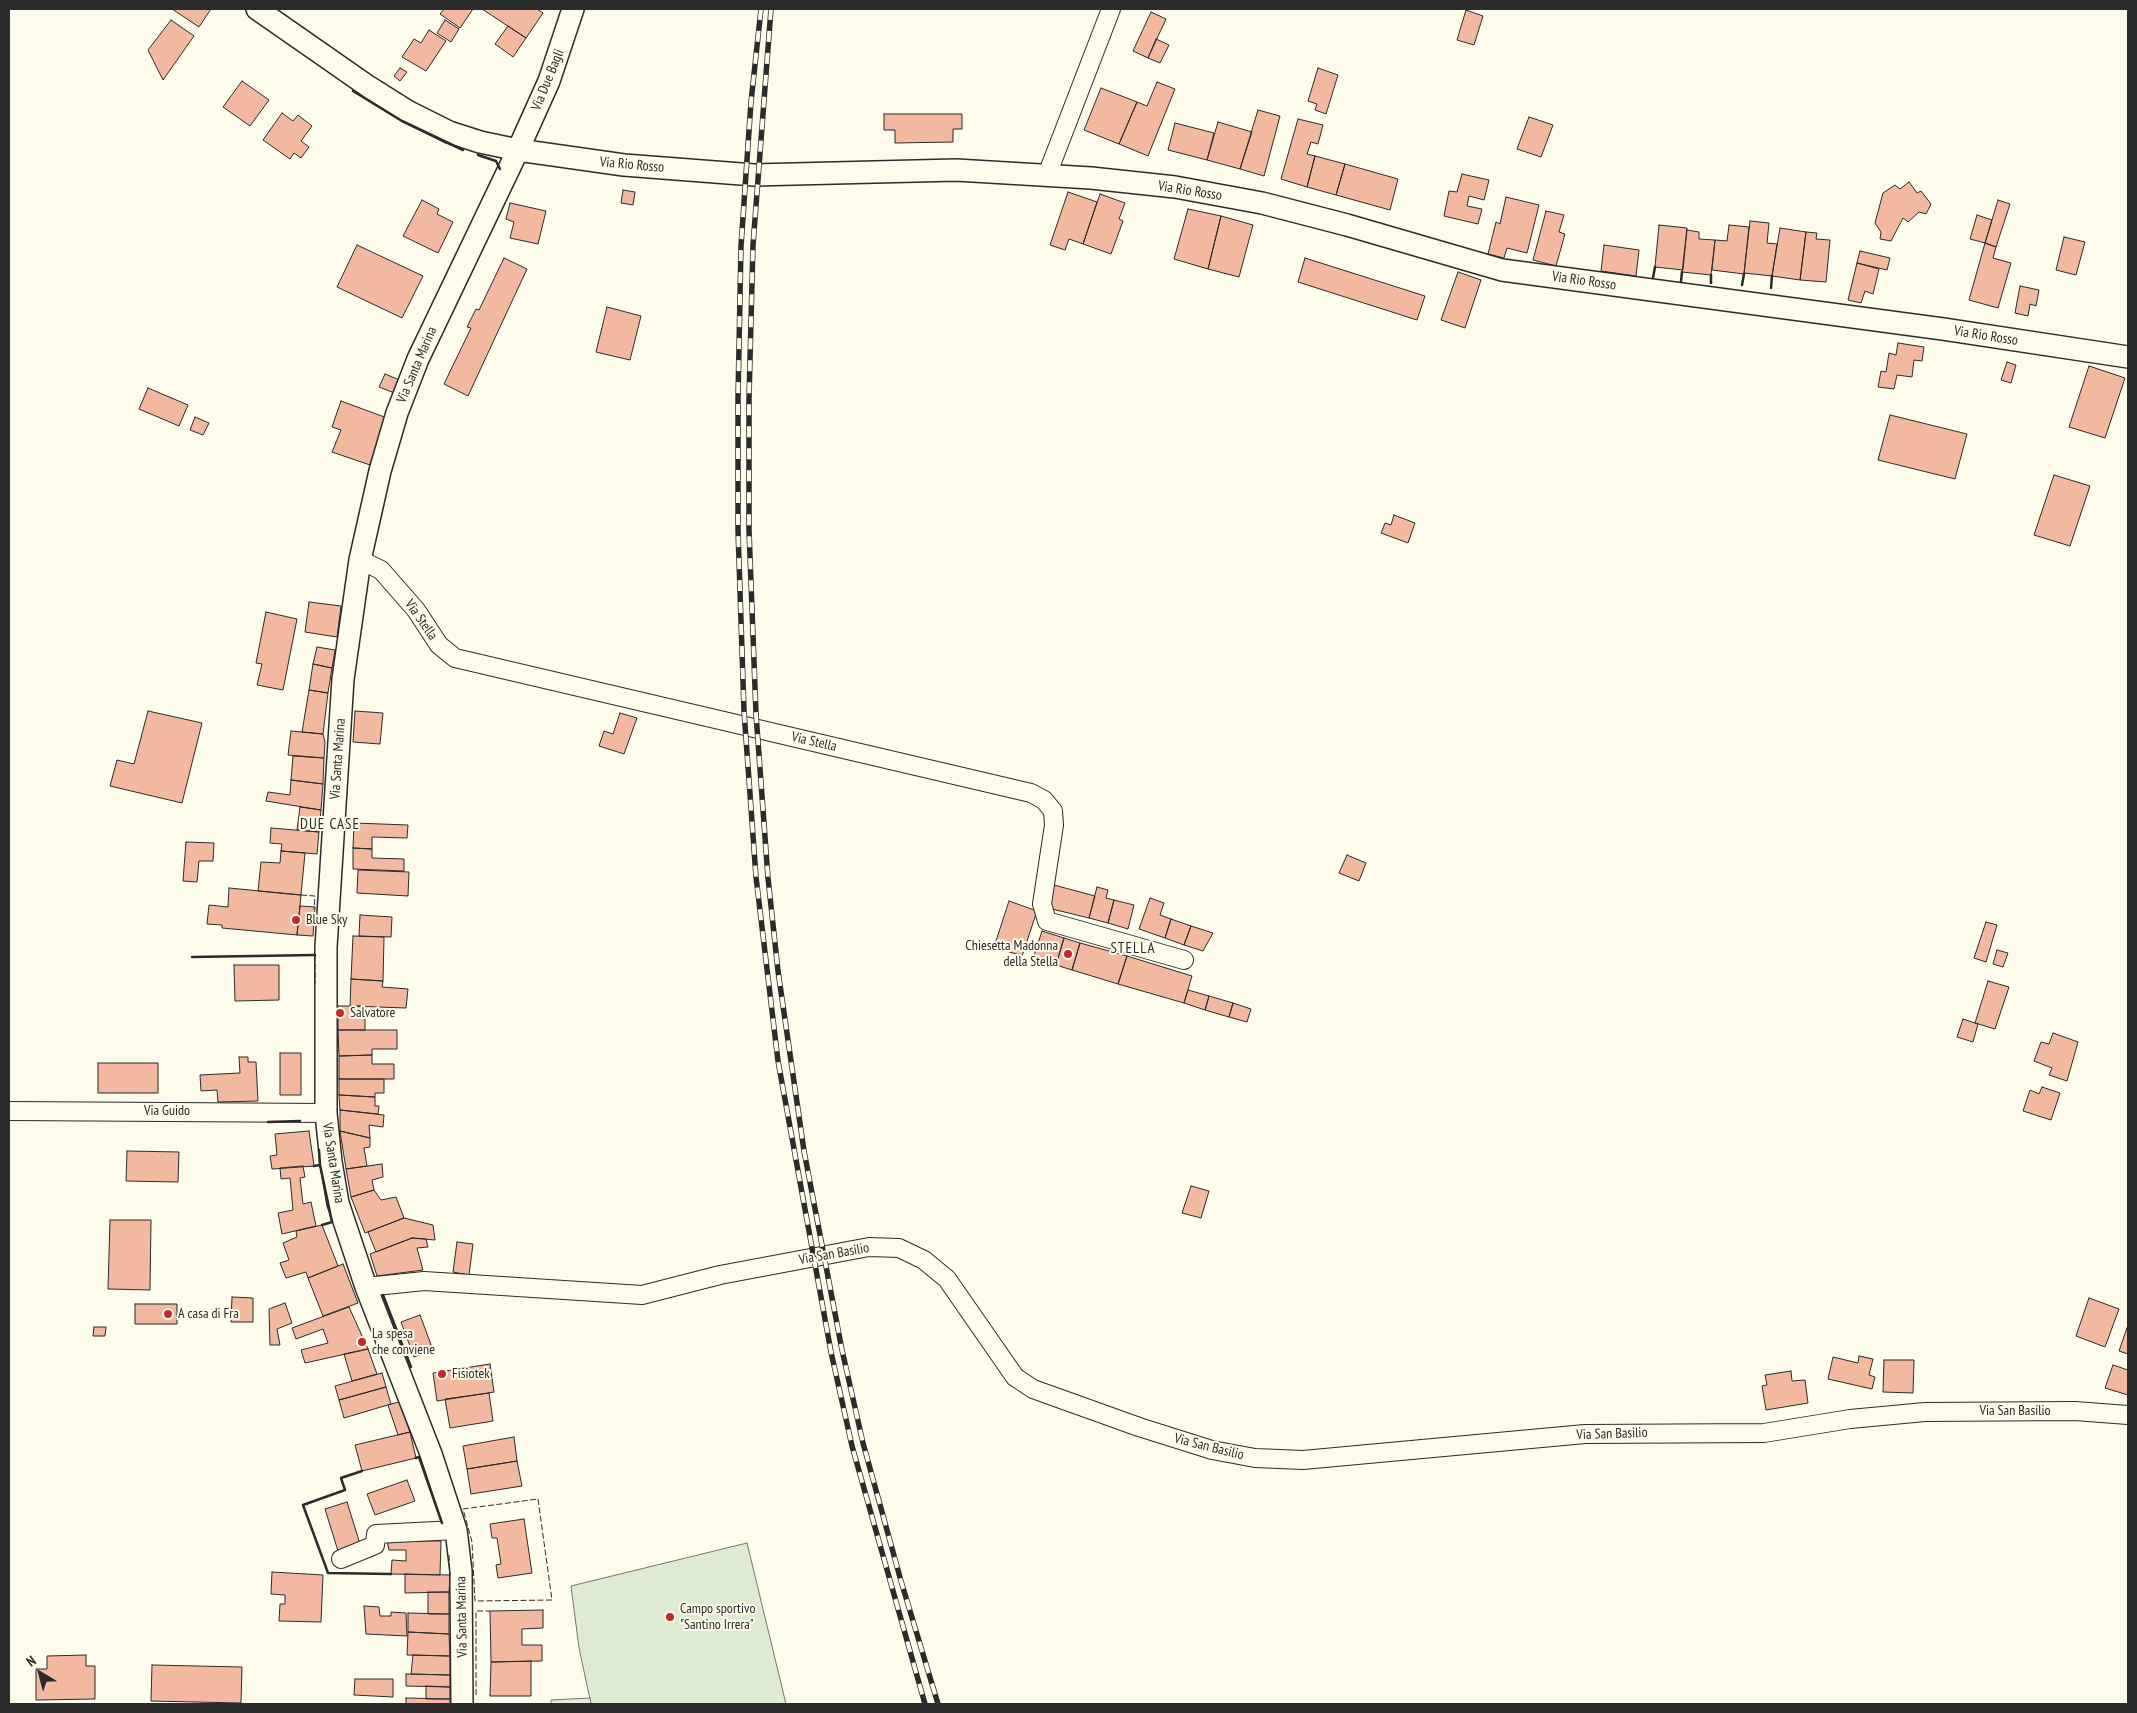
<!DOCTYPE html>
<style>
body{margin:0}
#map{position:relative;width:2137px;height:1713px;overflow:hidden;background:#fdfbea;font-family:"PT Sans Narrow",sans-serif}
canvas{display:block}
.frame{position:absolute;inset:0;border:10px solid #2b2b2b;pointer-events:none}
.north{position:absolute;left:15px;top:1648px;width:50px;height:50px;-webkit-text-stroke:4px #fdfbea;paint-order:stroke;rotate:323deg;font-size:14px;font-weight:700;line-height:20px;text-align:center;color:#2b2b2b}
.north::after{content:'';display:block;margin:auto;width:18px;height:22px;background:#2b2b2b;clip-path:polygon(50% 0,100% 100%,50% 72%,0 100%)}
</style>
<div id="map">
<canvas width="2137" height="1713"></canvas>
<div class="frame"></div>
<div class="north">N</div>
</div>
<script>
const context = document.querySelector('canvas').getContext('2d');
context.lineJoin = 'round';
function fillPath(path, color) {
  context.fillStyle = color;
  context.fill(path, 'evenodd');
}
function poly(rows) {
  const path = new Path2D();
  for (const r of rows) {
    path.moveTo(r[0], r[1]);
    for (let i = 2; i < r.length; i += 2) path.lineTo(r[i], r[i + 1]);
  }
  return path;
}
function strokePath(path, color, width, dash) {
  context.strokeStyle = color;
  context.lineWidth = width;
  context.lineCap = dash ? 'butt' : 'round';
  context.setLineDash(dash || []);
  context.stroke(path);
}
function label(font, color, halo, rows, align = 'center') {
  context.font = font + ' "PT Sans Narrow",sans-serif';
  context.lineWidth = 4;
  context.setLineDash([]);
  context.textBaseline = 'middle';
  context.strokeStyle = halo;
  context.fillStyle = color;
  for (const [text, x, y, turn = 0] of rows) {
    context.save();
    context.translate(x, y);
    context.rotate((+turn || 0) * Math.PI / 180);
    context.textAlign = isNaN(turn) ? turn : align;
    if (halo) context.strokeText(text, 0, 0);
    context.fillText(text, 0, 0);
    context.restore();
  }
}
const green = poly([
 [747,1543,786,1704,591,1704,579,1648,571,1586,747,1543]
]);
const parking = poly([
 [590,1698,591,1704,551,1704,551,1700,590,1698]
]);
const building = poly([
 [172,9,211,9,199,27,172,9],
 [444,9,473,9,460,28,440,14,444,9],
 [482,9,537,9,543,13,526,38,482,9],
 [1466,10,1483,16,1474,45,1457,40,1466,10],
 [1151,12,1166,19,1148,58,1133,51,1151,12],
 [171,20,194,36,163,80,148,50,171,20],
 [445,20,459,29,451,42,437,33,445,20],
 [508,26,526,38,513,57,495,44,508,26],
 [429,30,446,41,426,71,402,57,414,39,421,43,429,30],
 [1156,39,1169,45,1160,63,1148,58,1156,39],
 [400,68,407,72,400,81,394,76,400,68],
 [1318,68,1338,75,1326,114,1315,110,1317,104,1308,101,1318,68],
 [242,81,269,100,250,126,223,107,242,81],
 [1157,82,1175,89,1148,156,1119,144,1137,102,1147,106,1157,82],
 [1101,88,1137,102,1119,144,1084,130,1101,88],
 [1258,110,1280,116,1264,176,1240,169,1258,110],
 [282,113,293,121,298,115,312,126,301,141,309,147,301,158,294,153,290,159,263,140,282,113],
 [884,114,962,114,962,129,953,129,953,142,895,143,895,130,884,130,884,114],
 [1529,117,1553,125,1541,157,1517,149,1529,117],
 [1298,119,1323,125,1318,144,1311,142,1307,154,1315,156,1307,187,1281,179,1298,119],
 [1218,122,1252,132,1240,169,1207,160,1218,122],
 [1175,123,1214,133,1207,160,1168,150,1175,123],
 [1315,156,1345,164,1336,195,1307,187,1315,156],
 [1345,164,1398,179,1390,210,1336,195,1345,164],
 [1462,174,1489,180,1484,200,1469,196,1467,206,1482,209,1478,224,1444,216,1449,191,1457,192,1462,174],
 [1909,182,1917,193,1921,191,1931,204,1926,214,1919,212,1908,222,1903,218,1891,241,1880,239,1881,232,1875,223,1883,193,1895,185,1900,189,1909,182],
 [623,190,635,192,633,205,621,203,623,190],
 [1068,192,1097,202,1083,244,1069,239,1065,250,1050,245,1068,192],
 [1100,194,1125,203,1119,219,1123,221,1111,254,1083,244,1100,194],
 [1506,197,1539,205,1527,253,1507,248,1504,258,1488,254,1496,222,1500,224,1506,197],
 [422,200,439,209,437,214,453,222,438,253,403,236,422,200],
 [1998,200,2010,204,1996,247,1985,243,1998,200],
 [510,203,546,211,538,244,510,238,514,222,506,219,510,203],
 [1188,209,1221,216,1208,269,1174,259,1188,209],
 [1546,211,1564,215,1559,232,1565,234,1556,266,1533,260,1546,211],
 [1977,215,1992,220,1985,243,1970,239,1977,215],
 [1221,216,1253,225,1239,277,1208,269,1221,216],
 [1750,221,1769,223,1767,243,1777,244,1772,276,1744,273,1750,221],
 [1659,225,1687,228,1683,270,1655,267,1659,225],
 [1729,225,1749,227,1744,274,1712,270,1715,240,1727,241,1729,225],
 [1780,228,1806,232,1800,280,1772,276,1780,228],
 [1687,230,1699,232,1699,239,1715,240,1711,275,1682,272,1687,230],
 [1806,232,1817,233,1816,239,1830,240,1826,282,1800,280,1806,232],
 [2064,237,2085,242,2076,275,2056,270,2064,237],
 [1985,243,1996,247,1993,258,2011,263,1998,308,1969,300,1985,243],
 [357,245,423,276,402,318,337,287,357,245],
 [1604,245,1639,250,1636,276,1601,271,1604,245],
 [1860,251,1890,258,1887,270,1857,263,1860,251],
 [504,258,527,269,468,396,444,384,471,328,467,327,476,309,479,310,504,258],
 [1305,258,1425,296,1417,320,1298,282,1305,258],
 [1857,263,1879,269,1873,294,1865,291,1861,303,1848,300,1857,263],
 [1458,272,1481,280,1465,328,1441,320,1458,272],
 [2020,286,2039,290,2036,306,2030,304,2028,316,2015,313,2020,286],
 [607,307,641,316,630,360,596,352,607,307],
 [1898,343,1924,347,1922,361,1914,360,1912,377,1897,375,1894,389,1878,387,1881,371,1886,372,1889,353,1896,355,1898,343],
 [2007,362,2016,365,2011,383,2001,380,2007,362],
 [2089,366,2125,378,2105,438,2069,427,2089,366],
 [385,374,402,381,397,394,379,387,385,374],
 [148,388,188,405,179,426,139,409,148,388],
 [341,401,387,418,370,465,332,452,341,430,332,427,341,401],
 [1890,415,1967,434,1955,479,1878,460,1890,415],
 [195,417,209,423,203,435,190,430,195,417],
 [2054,475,2090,486,2070,546,2034,535,2054,475],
 [1394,515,1415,523,1408,543,1381,533,1385,523,1391,525,1394,515],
 [309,602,341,606,337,637,305,632,309,602],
 [266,612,297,619,283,690,257,685,262,664,256,663,266,612],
 [317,647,335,650,332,668,313,664,317,647],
 [313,664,332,668,328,693,309,690,313,664],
 [309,690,328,693,323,734,302,732,309,690],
 [148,711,202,723,182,803,110,786,117,760,134,764,148,711],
 [355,711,383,713,380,744,353,742,355,711],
 [620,713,637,718,624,754,599,746,604,731,613,734,620,713],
 [291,731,323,734,325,742,324,758,288,755,291,731],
 [293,756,324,758,323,784,291,780,293,756],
 [291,780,323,784,321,810,266,801,268,792,290,795,291,780],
 [300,807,321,810,319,832,297,830,300,807],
 [354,823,408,825,407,838,372,837,372,849,353,848,354,823],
 [271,828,319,832,317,854,281,851,282,844,270,843,271,828],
 [186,842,214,843,213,861,199,861,197,882,183,881,186,842],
 [353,848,372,849,372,858,404,859,404,871,353,869,353,848],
 [281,851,305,853,301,895,258,891,261,862,280,863,281,851],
 [1347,855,1366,863,1359,881,1339,873,1347,855],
 [358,870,409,872,408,896,357,893,358,870],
 [1054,885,1095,896,1089,918,1048,908,1054,885],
 [1097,887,1108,890,1106,898,1114,900,1108,923,1089,918,1097,887],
 [229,888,301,895,297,935,222,928,222,925,207,924,209,905,228,907,229,888],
 [1150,898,1164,903,1160,915,1171,919,1165,938,1139,929,1150,898],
 [1114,900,1134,905,1128,929,1108,923,1114,900],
 [1009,901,1037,911,1022,956,994,947,1009,901],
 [300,906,315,907,313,936,297,935,300,906],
 [360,915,392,917,391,937,359,936,360,915],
 [1171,919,1191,926,1184,945,1165,938,1171,919],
 [1986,922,1997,925,1986,962,1974,958,1986,922],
 [1191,926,1213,933,1203,951,1184,945,1191,926],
 [1042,931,1064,938,1056,965,1033,959,1042,931],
 [353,936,384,937,383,981,351,979,353,936],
 [1064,938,1080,943,1072,970,1056,965,1064,938],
 [1080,943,1127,956,1118,984,1072,970,1080,943],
 [1997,950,2008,953,2003,967,1993,964,1997,950],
 [1127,956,1192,976,1184,1003,1118,984,1127,956],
 [234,965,279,965,279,1000,235,1001,234,965],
 [351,979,383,981,382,987,408,989,406,1008,350,1006,351,979],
 [1988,981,2009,987,1995,1029,1975,1023,1988,981],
 [1188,990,1209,996,1205,1010,1184,1003,1188,990],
 [1209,996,1233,1003,1229,1017,1205,1010,1209,996],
 [1233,1003,1251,1009,1247,1022,1229,1017,1233,1003],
 [338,1006,365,1006,365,1030,338,1030,338,1006],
 [1963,1019,1978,1024,1973,1042,1957,1037,1963,1019],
 [338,1030,397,1030,397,1049,372,1049,372,1055,339,1056,338,1030],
 [2053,1033,2078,1042,2067,1081,2049,1075,2052,1068,2034,1061,2041,1042,2049,1044,2053,1033],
 [280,1053,301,1053,301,1095,280,1095,280,1053],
 [372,1055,372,1064,394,1064,394,1079,339,1079,339,1056,372,1055],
 [239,1057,248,1057,248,1062,256,1062,258,1101,218,1102,217,1090,201,1091,200,1075,240,1073,239,1057],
 [98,1063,158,1063,158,1093,98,1093,98,1063],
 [339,1079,384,1079,384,1093,375,1093,375,1097,339,1095,339,1079],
 [2042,1087,2060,1093,2051,1120,2023,1111,2030,1090,2039,1094,2042,1087],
 [339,1095,375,1097,375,1106,379,1106,378,1114,340,1110,339,1095],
 [340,1110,384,1115,383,1127,369,1125,370,1138,340,1131,340,1110],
 [309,1131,314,1166,272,1169,270,1156,277,1155,275,1134,309,1131],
 [340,1131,370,1138,370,1147,364,1148,367,1166,346,1169,340,1131],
 [127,1151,179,1152,178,1182,126,1181,127,1151],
 [382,1164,383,1177,372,1180,374,1190,351,1197,346,1169,382,1164],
 [303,1166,305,1177,300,1178,303,1204,311,1202,316,1226,282,1234,278,1213,293,1210,290,1178,281,1179,280,1168,303,1166],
 [1191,1186,1209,1191,1201,1218,1182,1213,1191,1186],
 [374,1190,381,1200,396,1197,404,1218,365,1233,351,1197,374,1190],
 [404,1218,433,1225,435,1240,412,1238,376,1252,368,1232,404,1218],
 [110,1220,151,1220,150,1290,108,1289,110,1220],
 [322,1225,338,1266,308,1278,306,1272,286,1278,280,1263,289,1260,283,1243,297,1237,296,1231,322,1225],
 [412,1238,426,1239,428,1247,417,1248,423,1270,377,1276,370,1254,412,1238],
 [457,1242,473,1244,469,1275,453,1272,457,1242],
 [343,1264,358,1303,323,1316,308,1278,343,1264],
 [232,1297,253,1298,253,1322,231,1322,232,1297],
 [2089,1298,2119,1309,2105,1347,2076,1336,2089,1298],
 [285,1303,292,1323,277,1329,280,1345,270,1345,269,1309,285,1303],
 [135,1304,177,1304,177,1324,135,1324,135,1304],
 [349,1307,368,1349,305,1363,301,1350,328,1343,323,1329,296,1339,292,1328,349,1307],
 [420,1315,433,1350,414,1357,401,1322,420,1315],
 [2128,1325,2128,1354,2119,1351,2128,1325],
 [94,1327,106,1327,105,1336,93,1336,94,1327],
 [368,1349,377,1374,352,1381,344,1354,368,1349],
 [1859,1356,1873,1359,1869,1375,1875,1377,1872,1389,1828,1379,1833,1357,1858,1363,1859,1356],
 [1884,1360,1914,1360,1913,1393,1883,1392,1884,1360],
 [490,1364,494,1392,437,1401,433,1373,490,1364],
 [2113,1365,2128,1370,2128,1395,2105,1388,2113,1365],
 [1791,1371,1792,1381,1805,1380,1808,1403,1766,1410,1762,1386,1767,1385,1765,1375,1791,1371],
 [382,1373,386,1387,339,1400,335,1386,382,1373],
 [386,1387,391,1404,344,1418,339,1400,386,1387],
 [489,1393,493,1421,450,1428,445,1399,489,1393],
 [399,1402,410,1432,398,1435,388,1405,399,1402],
 [410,1432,416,1458,362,1471,355,1445,410,1432],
 [514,1437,517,1461,467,1469,463,1446,514,1437],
 [517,1461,522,1486,471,1494,467,1469,517,1461],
 [407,1480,415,1501,375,1515,367,1494,407,1480],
 [347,1502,360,1544,338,1551,325,1509,347,1502],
 [524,1519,532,1573,498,1578,496,1565,501,1564,497,1538,492,1538,490,1524,524,1519],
 [387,1541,441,1541,440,1575,391,1574,392,1560,406,1561,406,1550,389,1550,387,1541],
 [272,1572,323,1575,321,1622,279,1621,280,1604,285,1604,285,1595,271,1594,272,1572],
 [405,1574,450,1575,449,1592,405,1593,405,1574],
 [428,1592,449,1592,449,1614,428,1614,428,1592],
 [364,1606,379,1607,380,1616,391,1616,391,1612,406,1613,407,1636,366,1634,364,1606],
 [543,1610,543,1628,522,1629,522,1645,542,1645,542,1661,491,1662,490,1611,543,1610],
 [408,1613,449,1614,449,1634,408,1632,408,1613],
 [408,1632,449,1634,450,1656,407,1655,408,1632],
 [86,1655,86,1666,95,1666,95,1699,36,1700,36,1669,47,1669,47,1656,86,1655],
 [413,1655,450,1656,450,1675,411,1674,413,1655],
 [531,1661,531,1696,490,1696,491,1662,531,1661],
 [152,1665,242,1667,241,1703,151,1701,152,1665],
 [406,1674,450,1675,450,1687,406,1686,406,1674],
 [355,1679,393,1679,393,1697,354,1695,355,1679],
 [426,1686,450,1687,450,1699,426,1699,426,1686],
 [406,1698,450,1699,450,1704,406,1704,406,1698]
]);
const minor = poly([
 [1047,175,1111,9],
 [360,560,381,570,416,610,439,645,455,658,1031,793,1044,800,1053,811,1054,825,1042,904,1047,921,1184,960],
 [9,1111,326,1113],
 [366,1287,424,1281,642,1295,720,1275,869,1247,899,1248,924,1260,947,1279,1015,1377,1033,1389,1139,1427,1212,1450,1255,1458,1303,1460,1585,1434,1764,1433,1850,1419,1925,1412,2075,1411,2128,1415],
 [341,1559,375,1545,376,1534,456,1530]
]);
const tertiary = poly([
 [257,9,369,87,407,111,449,132,480,142,518,150,624,165,754,175,956,170,1091,178,1175,187,1262,203,1347,225,1502,270,1943,329,2128,357],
 [462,1704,461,1571,456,1530,431,1454,366,1287,338,1203,331,1162,326,1113,326,947,343,679,360,560,380,471,397,413,418,359,518,150,549,81,573,9]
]);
const rail = poly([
 [761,9,751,102,741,246,738,398,738,530,744,711,756,877,778,1061,831,1352,852,1446,925,1704],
 [771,9,753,245,749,398,749,530,756,714,768,878,778,971,804,1151,842,1350,863,1443,901,1581,938,1704]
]);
const fence = poly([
 [301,895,315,896,314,909],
 [315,955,315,984],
 [538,1499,552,1600,475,1601,472,1542,463,1509,538,1499],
 [449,1555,450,1575],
 [476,1695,476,1611,490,1611]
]);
const wall = poly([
 [353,91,402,121,463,150],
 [478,155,496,161,500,169],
 [1653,278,1655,267],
 [1681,281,1682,272],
 [1711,283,1711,275],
 [1742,285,1744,274],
 [1771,288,1772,276],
 [192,957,315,955],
 [268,1122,300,1121],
 [319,1150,320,1165],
 [314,1166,320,1165,332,1222,322,1225],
 [383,1295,411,1367],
 [416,1458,419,1457,442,1523],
 [362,1471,341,1478,345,1490,303,1505,328,1573,391,1574]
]);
const markers = [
 [296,920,5,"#c62828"],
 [1068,954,5,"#c62828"],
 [340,1013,5,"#c62828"],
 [168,1314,5,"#c62828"],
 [362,1342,5,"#c62828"],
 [442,1374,5,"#c62828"],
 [670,1617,5,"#c62828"]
];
const streetNames = [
 ["Via Due Bagli",548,80,-68],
 ["Via Rio Rosso",632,165,5],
 ["Via Rio Rosso",1190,191,9],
 ["Via Rio Rosso",1584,281,8],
 ["Via Rio Rosso",1986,336,9],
 ["Via Santa Marina",417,365,-67],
 ["Via Stella",421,620,55],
 ["Via Stella",814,742,13],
 ["Via Santa Marina",338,759,-86],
 ["Via Guido",167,1111],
 ["Via Santa Marina",333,1163,81],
 ["Via San Basilio",834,1254,-10],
 ["Via San Basilio",2015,1411],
 ["Via San Basilio",1612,1434,-2],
 ["Via San Basilio",1209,1447,14],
 ["Via Santa Marina",462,1617,-91]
];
const poiNames = [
 ["Blue Sky",306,920],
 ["Chiesetta Madonna",1058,946,"right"],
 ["della Stella",1058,962,"right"],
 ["Salvatore",350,1013],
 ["A casa di Fra",178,1314],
 ["La spesa",372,1334],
 ["che conviene",372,1350],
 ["Fisiotek",452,1374],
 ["Campo sportivo",680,1609],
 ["\"Santino Irrera\"",680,1625]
];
const neighbourhoodNames = [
 ["DUE CASE",330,825],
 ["STELLA",1133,949]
];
fillPath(green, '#deebd1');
strokePath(green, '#74746e', 1);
fillPath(parking, '#eceadb');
strokePath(parking, '#74746e', 1);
fillPath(building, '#f2b8a0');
strokePath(building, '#2b2b2b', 1);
strokePath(minor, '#2b2b2b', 20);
strokePath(tertiary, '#2b2b2b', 24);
strokePath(minor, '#fdfbea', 18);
strokePath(tertiary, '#fdfbea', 21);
strokePath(rail, '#2b2b2b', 5.5);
strokePath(rail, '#fdfbea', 4, [11]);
strokePath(fence, '#2b2b2b', 1, [6, 2.5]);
strokePath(wall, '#2b2b2b', 2.5);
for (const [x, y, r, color] of markers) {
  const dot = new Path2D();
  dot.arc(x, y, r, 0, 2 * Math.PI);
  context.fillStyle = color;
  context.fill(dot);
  strokePath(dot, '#fdfbea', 2);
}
label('14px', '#2b2b2b', '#fdfbea', streetNames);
label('14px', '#2b2b2b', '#fdfbea', poiNames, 'left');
context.letterSpacing = '1px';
label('15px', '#2b2b2b', '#fdfbea', neighbourhoodNames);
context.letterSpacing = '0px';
</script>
